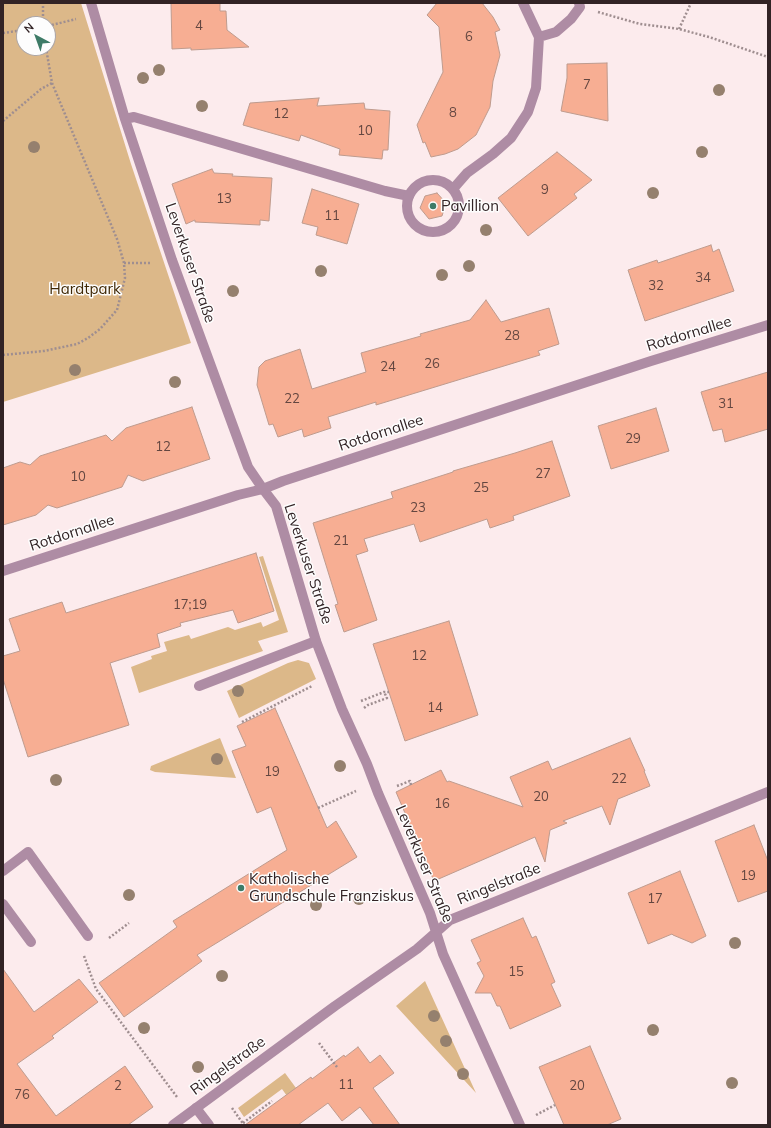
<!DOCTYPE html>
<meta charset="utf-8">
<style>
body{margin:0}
#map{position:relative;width:771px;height:1128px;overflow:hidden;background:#fcebed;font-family:Mulish,sans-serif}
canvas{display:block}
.frame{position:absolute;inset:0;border:4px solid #322325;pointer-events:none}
.north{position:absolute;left:16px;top:16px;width:40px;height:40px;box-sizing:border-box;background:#fdfdfd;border:1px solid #aca6a7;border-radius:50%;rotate:319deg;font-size:11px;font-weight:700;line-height:16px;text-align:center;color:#322325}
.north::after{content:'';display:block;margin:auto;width:14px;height:18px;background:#3e7b67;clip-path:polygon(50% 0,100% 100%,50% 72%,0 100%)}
</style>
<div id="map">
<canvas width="771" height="1128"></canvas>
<div class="frame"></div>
<div class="north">N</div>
</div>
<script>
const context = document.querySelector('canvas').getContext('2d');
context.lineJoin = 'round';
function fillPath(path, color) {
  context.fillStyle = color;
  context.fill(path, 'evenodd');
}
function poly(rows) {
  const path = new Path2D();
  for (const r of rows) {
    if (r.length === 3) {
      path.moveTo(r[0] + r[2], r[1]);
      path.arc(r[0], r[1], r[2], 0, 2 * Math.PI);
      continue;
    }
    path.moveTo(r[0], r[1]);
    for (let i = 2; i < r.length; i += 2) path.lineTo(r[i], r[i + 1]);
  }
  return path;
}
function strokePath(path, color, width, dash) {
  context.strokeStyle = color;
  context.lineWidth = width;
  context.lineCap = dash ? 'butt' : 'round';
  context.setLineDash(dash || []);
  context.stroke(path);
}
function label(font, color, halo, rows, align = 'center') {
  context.font = font + ' Mulish,sans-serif';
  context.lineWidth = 3;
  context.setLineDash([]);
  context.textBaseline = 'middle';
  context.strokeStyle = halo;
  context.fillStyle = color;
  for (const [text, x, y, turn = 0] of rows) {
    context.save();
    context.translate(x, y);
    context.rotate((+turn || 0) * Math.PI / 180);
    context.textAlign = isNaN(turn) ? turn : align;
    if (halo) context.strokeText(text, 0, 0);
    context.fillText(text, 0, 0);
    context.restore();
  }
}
const green = poly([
 [3,3,81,3,131,164,191,343,3,402],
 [24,24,48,24,48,48,24,48],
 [263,556,288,632,258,641,263,651,139,693,131,667,152,659,151,656,167,651,164,642,189,635,191,639,228,627,235,630,261,622,263,627,279,620,259,557],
 [298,660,309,663,316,679,239,718,227,691,288,663],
 [220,738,236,778,155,772,150,770,151,766],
 [425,981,476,1093,396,1006],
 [285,1073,310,1107,287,1096,282,1089,244,1117,238,1108]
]);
const building = poly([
 [171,3,220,3,220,11,226,11,227,30,249,47,191,50,191,48,172,49,171,3],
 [437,3,482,3,493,17,500,30,495,32,500,55,493,81,490,107,476,135,458,149,445,154,431,157,425,142,423,143,417,125,443,72,439,27,427,15,437,3],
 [607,63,608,121,561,111,567,78,567,64,607,63],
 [319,98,317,106,364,103,365,109,390,111,388,150,383,150,382,159,339,155,340,149,301,135,299,141,243,125,250,103,319,98],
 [557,152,592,180,574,194,577,198,528,236,498,198,557,152],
 [212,169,214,173,233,174,232,176,272,178,269,221,260,220,260,225,195,222,195,220,186,224,172,184,212,169],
 [312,189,359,204,347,244,316,235,318,227,302,223,312,189],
 [437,193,446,203,442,216,429,219,420,208,425,196,437,193],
 [711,245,713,252,719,249,734,291,645,321,628,270,657,260,658,263,711,245],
 [486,300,501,322,549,308,559,344,538,351,540,355,376,405,376,402,328,417,331,428,304,437,302,429,278,437,273,424,269,425,257,385,259,367,265,361,300,349,312,389,366,372,361,353,421,336,420,334,470,320,486,300],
 [768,372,768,429,725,442,722,429,713,431,701,392,768,372],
 [192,407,210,459,143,481,128,475,122,487,57,508,48,505,36,515,3,525,3,468,20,462,30,465,40,456,106,435,112,441,126,428,192,407],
 [656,408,669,451,611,469,598,426,656,408],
 [552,441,570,496,513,516,514,520,490,528,487,519,420,542,414,524,364,539,368,551,356,555,377,620,344,632,335,605,338,604,313,523,393,498,391,492,453,472,453,471,515,453,552,441],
 [256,553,274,611,238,623,233,610,180,623,181,626,157,634,160,647,110,663,129,725,28,757,3,679,3,656,20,651,9,619,62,602,66,613,256,553],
 [449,621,478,715,405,741,373,644,449,621],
 [275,708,327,828,336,821,357,857,197,955,202,961,124,1017,99,983,177,927,173,921,287,850,271,807,257,813,232,751,246,746,237,726,275,708],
 [630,738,645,771,644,771,650,786,618,799,610,825,602,806,563,821,567,823,550,830,545,862,535,837,434,881,396,792,441,770,447,782,449,781,523,807,510,777,548,761,552,770,630,738],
 [754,825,768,861,768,891,738,902,715,841,754,825],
 [680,871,706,936,692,943,673,935,672,934,648,944,628,893,680,871],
 [523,918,532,938,536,936,555,982,551,984,561,1006,510,1029,500,1006,497,1006,491,993,475,993,484,976,477,963,481,961,471,940,523,918],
 [3,969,34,1012,79,979,98,1002,52,1036,54,1038,17,1064,56,1116,125,1066,153,1107,128,1125,3,1125,3,969],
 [590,1046,621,1119,607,1125,564,1125,539,1067,590,1046],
 [358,1047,370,1063,380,1055,394,1073,373,1088,400,1125,374,1125,360,1107,342,1121,328,1103,298,1125,245,1125,311,1077,312,1079,344,1055,345,1057,358,1047]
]);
const path = poly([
 [598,12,640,24,679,29,709,37,768,57],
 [43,24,43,3],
 [48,26,76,19],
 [679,29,691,3],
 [3,33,24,30],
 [3,121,41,89,52,83],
 [124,263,151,263],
 [3,355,44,351,77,344,88,338,100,329,117,310,125,278,124,263,117,239,52,83,46,48],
 [361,701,384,692,389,692],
 [364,708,368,705,387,698,384,692],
 [242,722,312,686],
 [397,786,410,781,411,785],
 [318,808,356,791],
 [109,938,129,923],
 [84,956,96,989,177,1097],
 [319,1043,337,1067],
 [232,1108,244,1125],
 [536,1115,555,1105],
 [243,1123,272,1101]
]);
const service = poly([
 [91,3,125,119,172,260,248,467,263,489],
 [125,119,134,117,385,191,409,196],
 [199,686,316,641],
 [3,871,28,852,88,936],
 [3,904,31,942],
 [196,1108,209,1125]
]);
const minor = poly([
 [539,37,556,32,571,19,580,7,579,3],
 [433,206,26],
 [453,189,467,173,493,154,511,138,528,112,536,88,539,37,523,3],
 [263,489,276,506,316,641,342,709,367,764,378,793,430,913,443,954,520,1125],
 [3,571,238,495,263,489,283,481,651,361,768,325],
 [173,1125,335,1006,417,949,450,920,768,792]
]);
const trees = [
 [159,70],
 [143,78],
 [719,90],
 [202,106],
 [34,147],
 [702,152],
 [653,193],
 [486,230],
 [469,266],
 [321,271],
 [442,275],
 [233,291],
 [75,370],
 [175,382],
 [238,691],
 [217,759],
 [340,766],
 [56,780],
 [129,895],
 [359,899],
 [316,905],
 [735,943],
 [222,976],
 [434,1016],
 [144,1028],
 [653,1030],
 [446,1041],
 [198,1067],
 [463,1074],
 [732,1083]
];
const markers = [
 [433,206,4,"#3e7b67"],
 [241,888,4,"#3e7b67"]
];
const numberNames = [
 ["4",199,26],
 ["6",469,37],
 ["7",587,85],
 ["8",453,113],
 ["12",281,114],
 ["10",365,131],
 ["9",545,190],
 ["13",224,199],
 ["11",332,216],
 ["34",703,278],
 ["32",656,286],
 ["28",512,336],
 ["26",432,364],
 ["24",388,367],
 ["22",292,399],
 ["31",726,404],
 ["29",633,439],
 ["12",163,447],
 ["27",543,474],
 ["10",78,477],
 ["25",481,488],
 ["23",418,508],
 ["21",341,541],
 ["17;19",190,605],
 ["12",419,656],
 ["14",435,708],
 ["19",272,772],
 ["22",619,779],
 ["20",541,797],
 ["16",442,804],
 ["19",748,876],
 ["17",655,899],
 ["15",516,972],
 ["11",346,1085],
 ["2",118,1086],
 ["20",577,1086],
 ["76",22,1095]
];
const poiNames = [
 ["Pavillion",441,206],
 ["Katholische",249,879],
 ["Grundschule Franziskus",249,896]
];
const streetNames = [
 ["Leverkuser Straße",190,263,71],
 ["Rotdornallee",689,334,-17],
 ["Rotdornallee",381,433,-18],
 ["Rotdornallee",72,533,-18],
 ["Leverkuser Straße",308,564,72],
 ["Leverkuser Straße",424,864,67],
 ["Ringelstraße",499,884,-22],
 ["Ringelstraße",228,1066,-36]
];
const parkNames = [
 ["Hardtpark",85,289]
];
fillPath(green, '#dcb889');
fillPath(building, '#f7ae93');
strokePath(building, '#be9b8e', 1);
strokePath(path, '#9f8e90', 2.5, [2, 2]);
strokePath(service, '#ae8ca4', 10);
strokePath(minor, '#ae8ca4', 10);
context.fillStyle = '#95806e';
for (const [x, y] of trees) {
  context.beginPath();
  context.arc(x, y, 6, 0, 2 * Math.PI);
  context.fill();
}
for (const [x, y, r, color] of markers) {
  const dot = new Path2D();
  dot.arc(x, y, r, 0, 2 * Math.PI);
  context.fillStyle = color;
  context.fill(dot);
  strokePath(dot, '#fdfdfd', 1.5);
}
label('13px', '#634640', null, numberNames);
label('15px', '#322325', '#fdfdfd', poiNames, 'left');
label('15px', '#322325', '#fdfdfd', streetNames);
label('15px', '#402906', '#fdfdfd', parkNames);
</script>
